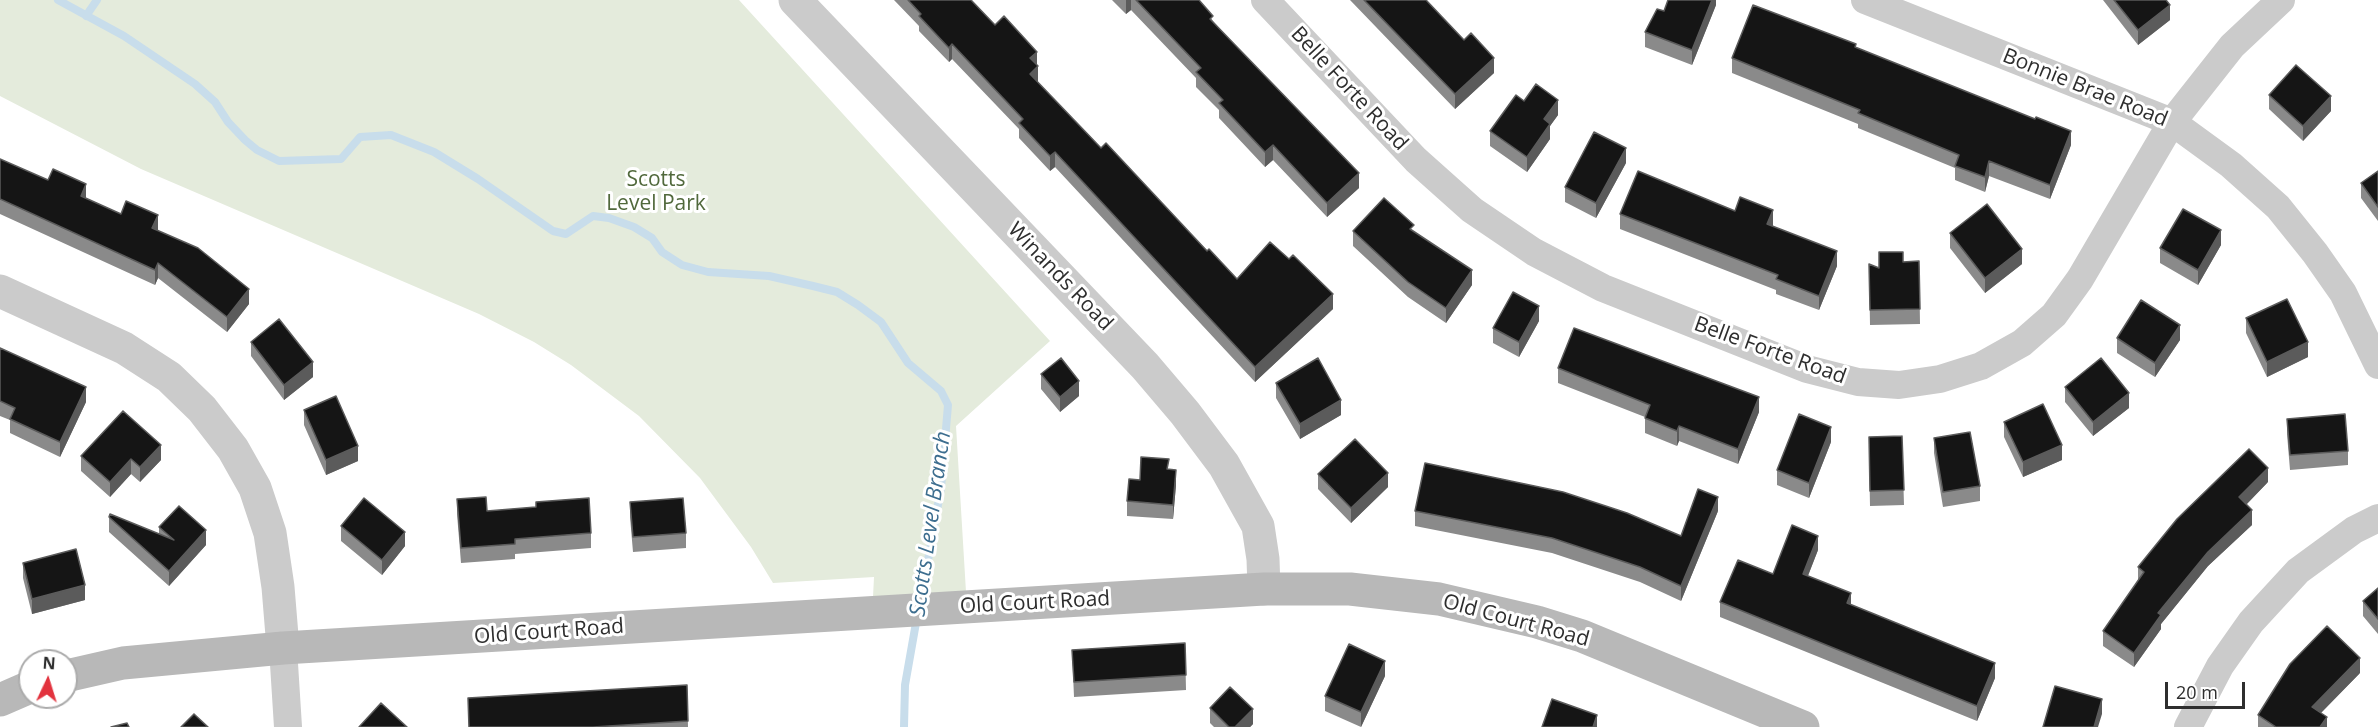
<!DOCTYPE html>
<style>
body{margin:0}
#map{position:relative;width:2378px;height:727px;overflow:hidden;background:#fff;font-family:"Open Sans",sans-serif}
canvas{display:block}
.north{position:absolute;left:18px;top:649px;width:60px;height:60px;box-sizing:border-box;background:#fff;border:2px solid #ababab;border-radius:50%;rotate:4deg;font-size:16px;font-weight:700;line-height:24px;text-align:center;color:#2e2e2e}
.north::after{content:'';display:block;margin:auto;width:21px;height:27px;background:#e2333e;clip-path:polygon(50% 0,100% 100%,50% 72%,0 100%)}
.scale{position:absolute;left:2165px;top:682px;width:80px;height:27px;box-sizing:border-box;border:3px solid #2e2e2e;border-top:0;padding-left:8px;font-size:18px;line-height:21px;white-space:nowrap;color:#2e2e2e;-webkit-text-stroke:4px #fff;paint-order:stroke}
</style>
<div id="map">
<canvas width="2378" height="727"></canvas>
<div class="north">N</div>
<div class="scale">20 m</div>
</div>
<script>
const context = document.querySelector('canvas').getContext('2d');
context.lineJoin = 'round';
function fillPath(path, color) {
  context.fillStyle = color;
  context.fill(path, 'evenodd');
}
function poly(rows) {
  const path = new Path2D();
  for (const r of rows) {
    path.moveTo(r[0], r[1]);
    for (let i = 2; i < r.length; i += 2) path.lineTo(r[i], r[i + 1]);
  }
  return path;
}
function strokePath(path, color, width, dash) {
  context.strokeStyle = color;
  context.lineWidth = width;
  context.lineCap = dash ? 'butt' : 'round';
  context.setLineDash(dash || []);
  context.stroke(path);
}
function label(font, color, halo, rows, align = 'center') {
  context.font = font + ' "Open Sans",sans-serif';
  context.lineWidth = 6;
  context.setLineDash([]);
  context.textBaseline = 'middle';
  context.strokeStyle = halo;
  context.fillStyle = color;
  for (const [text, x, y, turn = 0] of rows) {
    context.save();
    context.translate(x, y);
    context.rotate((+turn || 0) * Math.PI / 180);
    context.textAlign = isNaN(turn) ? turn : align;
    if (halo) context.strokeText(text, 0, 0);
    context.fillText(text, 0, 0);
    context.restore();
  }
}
const green = poly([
 [0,0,739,0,1050,341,956,426,966,592,873,597,874,577,773,583,751,547,700,478,639,416,571,365,534,342,479,314,141,169,0,96]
]);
const stream = poly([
 [58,0,124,36,195,84,215,102,228,122,245,140,257,150,279,161,341,159,360,137,391,135,434,152,478,179,553,231,566,234,593,216,609,218,634,227,652,238,662,252,682,265,708,272,769,276,813,286,837,292,858,305,881,322,908,363,941,391,948,405,941,488,920,604],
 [86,16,97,0],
 [904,727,905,685,917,617]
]);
const minor = poly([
 [1265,0,1416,160,1472,210,1534,252,1603,288,1807,369,1858,382,1899,385,1940,379,1981,366,2022,343,2054,315,2080,279,2172,122,2232,46,2281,0],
 [1865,0,2172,122,2231,165,2278,207,2315,253,2343,293,2378,365],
 [283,648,288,727],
 [2188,727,2220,666,2251,622,2298,571,2354,530,2378,518]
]);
const tertiary = poly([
 [795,0,1145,366,1185,413,1224,465,1258,526,1263,559,1264,589],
 [0,291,124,348,169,377,202,409,233,449,255,488,270,533,278,587,283,648]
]);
const secondary = poly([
 [66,676,123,663,283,648,1264,589,1350,589,1439,599,1537,622,1582,636,1803,727],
 [0,700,30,687]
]);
const wall = poly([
 [894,0,971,0,995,25,1037,66,1037,82,1101,148,1237,279,1333,309,1255,382,1055,167,1050,171,1019,138,1019,129,952,59,949,62,919,31,919,26],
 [1112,0,1199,0,1213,21,1359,188,1327,217,1273,160,1265,167,1219,118,1219,110,1196,87,1196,78,1131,10,1126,14],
 [1350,0,1426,0,1494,73,1455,109],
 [1716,0,1716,5,1692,65,1645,47,1645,32],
 [2103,0,2166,0,2170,20,2138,45],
 [1856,48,2071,145,2050,199,1989,176,1985,192,1955,180,1955,168,1858,128,1858,124,1732,73,1732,58],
 [2269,95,2331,111,2303,141,2269,109],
 [1524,101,1558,115,1550,126,1550,139,1527,172,1490,146,1490,131],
 [0,159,158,231,249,304,227,332,158,278,155,285,0,214],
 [1626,163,1596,218,1565,202,1565,187],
 [2378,171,2378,221,2361,198,2361,183],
 [1735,211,1773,225,1773,226,1837,266,1819,310,1776,294,1776,290,1620,229,1620,214],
 [1353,231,1414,232,1472,285,1446,323,1408,297,1353,246],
 [1950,233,2022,264,1985,293,1950,248],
 [2221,245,2198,285,2160,263,2160,248],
 [1919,261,1920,324,1870,325,1869,264,1879,268,1903,262],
 [2246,318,2308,357,2267,377,2246,333],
 [1539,321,1519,357,1493,343,1493,328],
 [2117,338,2180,340,2155,377,2117,353],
 [251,342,313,377,284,400,251,356],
 [0,348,86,402,60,457,10,433,10,420,0,416],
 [1558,368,1759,412,1738,464,1679,441,1677,446,1645,433,1645,417,1558,383],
 [1041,374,1079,396,1060,412,1041,389],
 [1276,383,1341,415,1300,439,1276,398],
 [2065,387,2129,408,2093,436,2065,402],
 [304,410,358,461,326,475,304,425],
 [2287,419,2348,451,2348,465,2290,470,2287,434],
 [2004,422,2062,460,2023,477,2004,437],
 [1902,436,1904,505,1870,506,1869,452],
 [1934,438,1980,486,1980,501,1943,507,1934,453],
 [1831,442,1809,498,1777,485,1777,470],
 [81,456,161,460,140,482,131,474,110,497,81,471],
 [1169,469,1176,485,1173,519,1127,516,1127,501,1140,480],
 [1318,474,1388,487,1351,523,1318,489],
 [2268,482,2246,505,2252,525,2208,566,2161,624,2161,629,2134,667,2103,646,2103,631,2138,581,2138,567],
 [457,499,487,511,591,533,591,548,515,554,515,559,461,563,457,514],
 [630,502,686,533,686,548,633,552,630,517],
 [1415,511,1681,536,1718,511,1681,601,1640,582,1552,553,1415,526],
 [109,517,159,535,159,527,206,545,169,586,109,532],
 [341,526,405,546,382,575,341,541],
 [1818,550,1808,576,1851,605,1995,678,1977,721,1720,617,1720,602],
 [23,563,85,600,32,614,23,578],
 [2378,588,2378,634,2363,616,2363,601],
 [1185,643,1186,690,1074,697,1072,650],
 [2360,673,2321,713,2327,727,2258,727,2258,715],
 [1385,676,1361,727,1325,711,1325,696],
 [687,685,688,727,469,727,468,698],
 [1210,708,1253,724,1250,727,1214,727,1210,723]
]);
const shadedWall = poly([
 [1126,0,1131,0,1131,10,1126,14],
 [1712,0,1716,0,1716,5,1692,65,1692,50],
 [2170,5,2170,20,2138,45,2138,30],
 [952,44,952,59,949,62,949,48],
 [1037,52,1037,66,1030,58],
 [1494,58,1494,73,1455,109,1455,94],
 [1038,66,1038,81,1030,88,1030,74],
 [2331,96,2331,111,2303,141,2303,126],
 [1558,100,1558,115,1550,126,1550,139,1527,172,1527,157,1544,119],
 [2071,131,2071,145,2050,199,2050,185],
 [1273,145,1273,160,1265,167,1265,152],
 [1626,148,1626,163,1596,218,1596,203],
 [1055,152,1055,167,1050,171,1050,156],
 [1989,161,1989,176,1985,192,1985,177],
 [1359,173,1359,188,1327,217,1327,203],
 [86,184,86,199,81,196],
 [1773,210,1773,225,1767,239,1767,224],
 [158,215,158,230,152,243,152,228],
 [2221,230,2221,245,2198,285,2198,270],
 [2022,249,2022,264,1985,293,1985,278],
 [1837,251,1837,266,1819,310,1819,296],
 [158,263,158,278,155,285,155,270],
 [1472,270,1472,285,1446,323,1446,308],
 [249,289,249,304,227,332,227,317],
 [1333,294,1333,309,1255,382,1255,367],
 [1539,306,1539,321,1519,357,1519,342],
 [2180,325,2180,340,2155,377,2155,363],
 [2308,342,2308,357,2267,377,2267,362],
 [313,362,313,377,284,400,284,385],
 [1079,381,1079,396,1060,412,1060,397],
 [86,387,86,402,60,457,60,442],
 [2129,393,2129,408,2093,436,2093,422],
 [1759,397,1759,412,1738,464,1738,449],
 [1341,400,1341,415,1300,439,1300,424],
 [1679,426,1679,441,1677,446,1677,431],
 [1831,427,1831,442,1809,498,1809,483],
 [161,445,161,460,140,482,140,467],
 [2062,445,2062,460,2023,477,2023,462],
 [358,446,358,461,326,475,326,460],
 [131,459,131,474,110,497,110,482],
 [2268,468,2268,482,2239,512,2239,497],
 [1176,470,1176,485,1173,519,1173,505],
 [1388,473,1388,487,1351,523,1351,508],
 [1718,497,1718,511,1681,601,1681,586],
 [2252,510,2252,525,2208,566,2161,624,2161,629,2134,667,2134,653,2158,613,2208,552],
 [206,530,206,545,169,586,169,571],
 [405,532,405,546,382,575,382,560],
 [1818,536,1818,550,1803,588,1803,574],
 [85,585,85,600,32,614,32,599],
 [1851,593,1851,608,1847,603],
 [2360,658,2360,673,2312,722,2312,707],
 [1385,661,1385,676,1361,727,1361,712],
 [1995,663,1995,678,1977,721,1977,706],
 [2102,699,2102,714,2098,727,2094,727],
 [1253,709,1253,724,1250,727,1235,727],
 [1597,715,1597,727,1593,727],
 [2327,717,2327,727,2320,727]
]);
const building = poly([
 [908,0,971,0,995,25,1004,16,1037,52,1030,58,1038,66,1030,74,1101,148,1106,143,1207,251,1209,249,1237,279,1270,242,1289,259,1293,255,1333,294,1255,367,1055,152,1050,156,1019,123,1023,119,952,44,949,48,919,16,921,14,908,0],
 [1136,0,1199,0,1213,16,1210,19,1359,173,1327,203,1273,145,1265,152,1219,103,1223,100,1196,72,1201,68,1136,0],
 [1364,0,1426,0,1464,40,1471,33,1494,58,1455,94,1364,0],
 [1668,0,1712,0,1692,50,1645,32,1657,9,1664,11,1668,0],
 [2114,0,2166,0,2170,5,2138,30,2114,0],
 [1753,5,1856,44,1855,47,2035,119,2036,117,2071,131,2050,185,1989,161,1985,177,1955,166,1959,155,1858,113,1860,110,1732,58,1753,5],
 [2296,65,2331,96,2303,126,2269,95,2296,65],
 [1536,84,1558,100,1544,119,1550,124,1527,157,1490,131,1516,95,1524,101,1536,84],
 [1594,132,1626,148,1596,203,1565,187,1594,132],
 [0,159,48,180,53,169,86,184,81,196,121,214,126,201,158,215,152,228,198,248,249,289,227,317,158,263,155,270,0,199,0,159],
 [1638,171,1735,211,1740,197,1773,210,1767,224,1837,251,1819,296,1776,279,1778,275,1620,214,1638,171],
 [2378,171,2378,207,2361,183,2378,171],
 [1384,198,1414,225,1410,229,1472,270,1446,308,1408,282,1353,231,1384,198],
 [1987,204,2022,249,1985,278,1950,233,1987,204],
 [2183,209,2221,230,2198,270,2160,248,2183,209],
 [1879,252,1903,252,1903,262,1919,261,1920,309,1870,310,1869,264,1879,268,1879,252],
 [1513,292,1539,306,1519,342,1493,328,1513,292],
 [2287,299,2308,342,2267,362,2246,318,2287,299],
 [2141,300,2180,325,2155,363,2117,338,2141,300],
 [279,319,313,362,284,385,251,342,279,319],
 [1574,328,1759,397,1738,449,1679,426,1677,431,1645,418,1650,405,1558,368,1574,328],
 [0,348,86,387,60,442,10,419,15,408,0,401,0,348],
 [1061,358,1079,381,1060,397,1041,374,1061,358],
 [1318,358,1341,400,1300,424,1276,383,1318,358],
 [2101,358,2129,393,2093,422,2065,387,2101,358],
 [336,396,358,446,326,460,304,410,336,396],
 [2043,404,2062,445,2023,462,2004,422,2043,404],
 [123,411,161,445,140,467,131,459,110,482,81,456,123,411],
 [1799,414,1831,427,1809,483,1777,470,1799,414],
 [2345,414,2348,451,2290,455,2287,419,2345,414],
 [1970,432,1980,486,1943,492,1934,438,1970,432],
 [1902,436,1904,490,1870,491,1869,437,1902,436],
 [1355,439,1388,473,1351,508,1318,474,1355,439],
 [2249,449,2268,468,2239,497,2252,510,2208,552,2158,613,2161,615,2134,653,2103,631,2144,572,2138,567,2177,519,2249,449],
 [1141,457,1169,459,1167,469,1176,470,1173,505,1127,501,1129,479,1140,480,1141,457],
 [1425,463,1563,492,1627,513,1681,536,1698,489,1718,497,1681,586,1640,567,1552,538,1415,511,1425,463],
 [486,497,487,511,536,507,536,502,589,498,591,533,515,539,515,544,461,548,457,499,486,497],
 [364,498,405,532,382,560,341,526,364,498],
 [683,498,686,533,633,537,630,502,683,498],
 [179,506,206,530,169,571,109,517,110,514,174,540,159,527,179,506],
 [1792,525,1818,536,1803,574,1851,593,1847,603,1995,663,1977,706,1720,602,1738,560,1773,574,1792,525],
 [76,549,85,585,32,599,23,563,76,549],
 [2378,588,2378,619,2363,601,2378,588],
 [2327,626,2360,658,2312,707,2327,717,2320,727,2276,727,2258,715,2290,664,2327,626],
 [1185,643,1186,675,1074,682,1072,650,1185,643],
 [1349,644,1385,661,1361,712,1325,696,1349,644],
 [687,685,688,721,593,727,469,727,468,698,687,685],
 [2055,686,2102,699,2094,727,2043,727,2055,686],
 [1230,687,1253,709,1235,727,1229,727,1210,708,1230,687],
 [1552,699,1597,715,1593,727,1542,727,1552,699],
 [381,703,407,727,359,727,381,703],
 [194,714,208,727,181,727,194,714],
 [127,723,129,727,111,727,127,723]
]);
const streetNames = [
 ["Bonnie Brae Road",2085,88,22],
 ["Belle Forte Road",1349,89,47],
 ["Winands Road",1060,277,46],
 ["Belle Forte Road",1770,351,20],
 ["Old Court Road",1035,603,-3],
 ["Old Court Road",1516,621,15],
 ["Old Court Road",549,632,-4]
];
const parkNames = [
 ["Scotts",656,180],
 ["Level Park",656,204]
];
const waterNames = [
 ["Scotts Level Branch",931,524,-82]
];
fillPath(green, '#e4ebdc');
strokePath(stream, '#c8ddeb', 8);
strokePath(minor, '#cbcbcb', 28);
strokePath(tertiary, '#cbcbcb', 33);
strokePath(secondary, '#b8b8b8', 33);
fillPath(wall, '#8a8a8a');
fillPath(shadedWall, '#5b5b5b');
fillPath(building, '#151515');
strokePath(building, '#5b5b5b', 1.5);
label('21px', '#2e2e2e', '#fff', streetNames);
label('21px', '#51693c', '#fff', parkNames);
label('italic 22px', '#3d6e8f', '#fff', waterNames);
</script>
